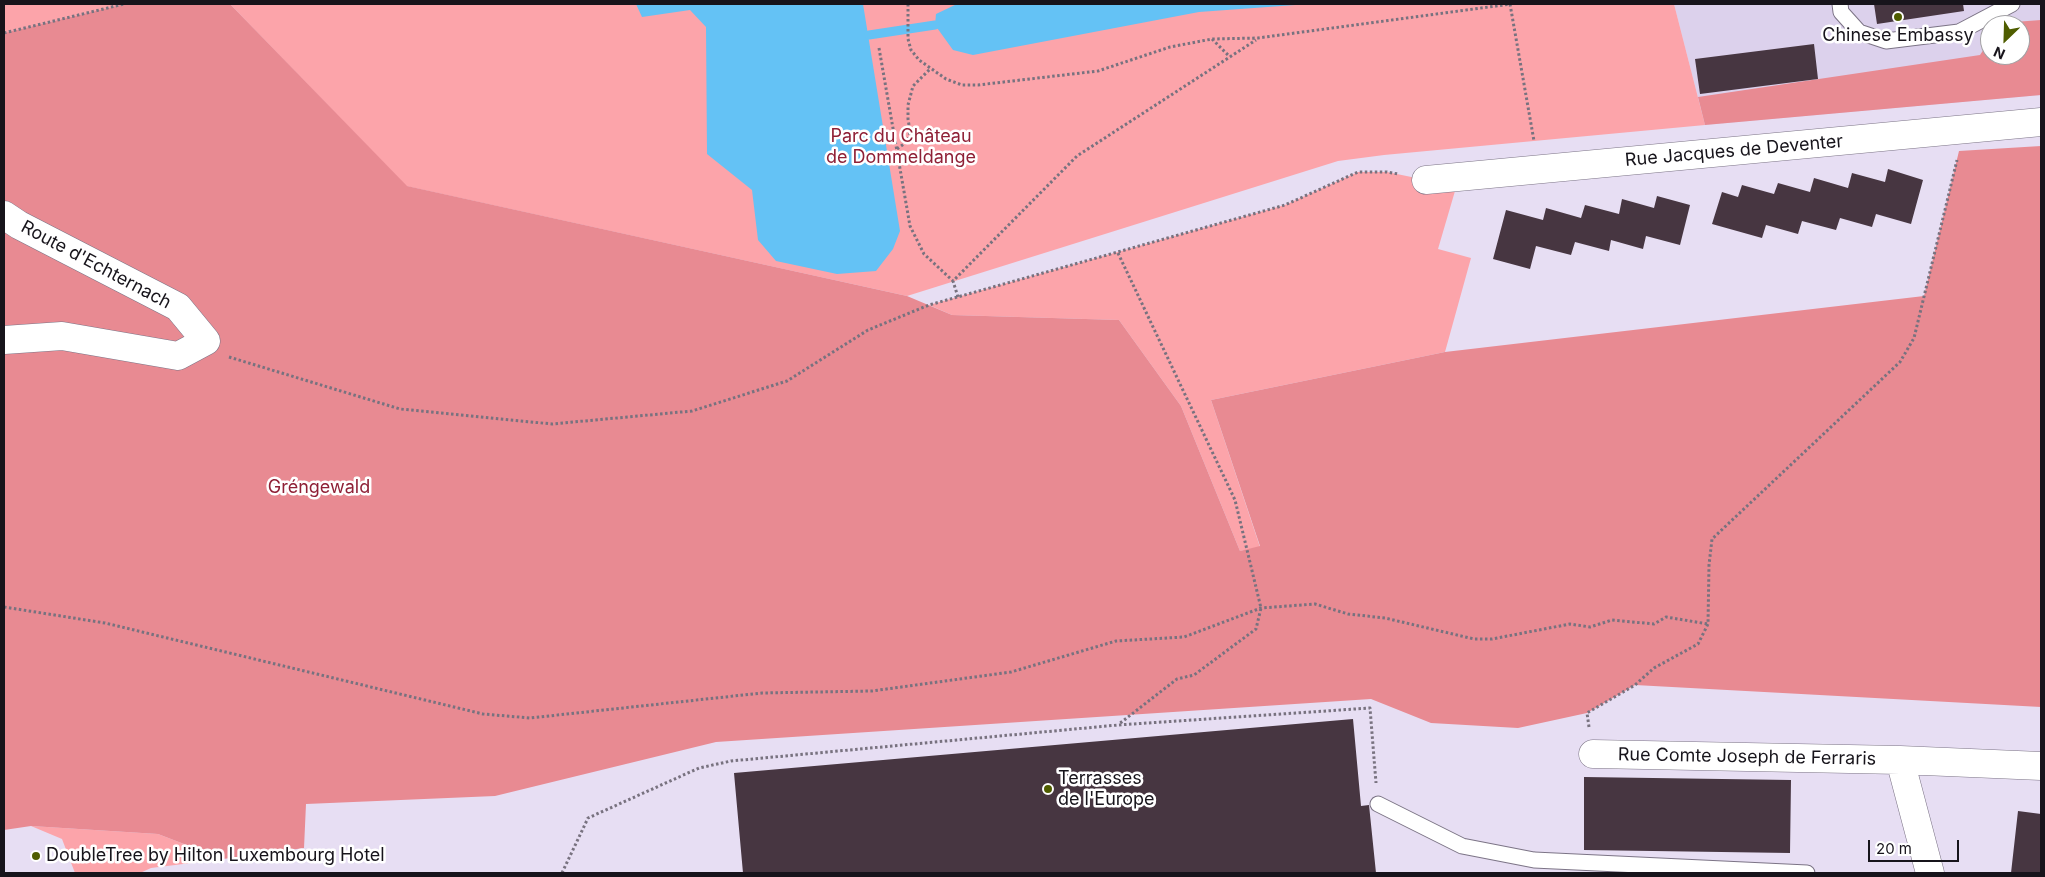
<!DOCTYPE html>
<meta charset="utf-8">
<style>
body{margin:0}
#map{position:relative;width:2045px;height:877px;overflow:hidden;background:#e7def3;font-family:Inter,sans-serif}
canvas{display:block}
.frame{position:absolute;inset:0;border:5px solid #17141b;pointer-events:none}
.north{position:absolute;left:1980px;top:15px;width:50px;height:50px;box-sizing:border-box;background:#fff;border:1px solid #a2a1a4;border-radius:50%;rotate:204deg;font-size:14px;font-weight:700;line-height:20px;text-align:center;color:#17141b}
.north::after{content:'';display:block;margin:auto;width:18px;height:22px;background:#4f5d00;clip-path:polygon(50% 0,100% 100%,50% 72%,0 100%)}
.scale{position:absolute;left:1868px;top:840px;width:91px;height:22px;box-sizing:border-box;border:2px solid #17141b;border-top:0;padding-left:6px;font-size:15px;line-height:18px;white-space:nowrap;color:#17141b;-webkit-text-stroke:4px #fff;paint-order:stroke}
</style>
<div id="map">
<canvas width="2045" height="877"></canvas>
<div class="frame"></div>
<div class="north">N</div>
<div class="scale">20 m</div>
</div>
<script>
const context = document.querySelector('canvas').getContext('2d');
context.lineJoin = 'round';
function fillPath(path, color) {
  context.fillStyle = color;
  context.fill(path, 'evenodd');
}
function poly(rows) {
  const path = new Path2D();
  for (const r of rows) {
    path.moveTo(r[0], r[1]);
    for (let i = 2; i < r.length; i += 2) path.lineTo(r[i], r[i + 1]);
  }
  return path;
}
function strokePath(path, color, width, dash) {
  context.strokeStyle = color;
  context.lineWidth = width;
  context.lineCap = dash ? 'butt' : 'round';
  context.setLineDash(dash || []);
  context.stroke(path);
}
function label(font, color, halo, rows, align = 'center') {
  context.font = font + ' Inter,sans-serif';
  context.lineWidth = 5;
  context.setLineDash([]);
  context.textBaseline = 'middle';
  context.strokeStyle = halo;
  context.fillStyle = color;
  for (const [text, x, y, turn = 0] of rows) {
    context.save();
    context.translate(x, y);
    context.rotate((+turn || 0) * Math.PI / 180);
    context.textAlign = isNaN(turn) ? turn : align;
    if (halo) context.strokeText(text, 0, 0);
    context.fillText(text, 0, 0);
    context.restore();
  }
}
const built = poly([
 [1674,4,2041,4,2041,95,1705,125],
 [1990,25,2020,25,2020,55,1990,55]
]);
const green = poly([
 [4,4,124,4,4,33],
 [230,4,1674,4,1705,125,1384,155,1338,161,907,296,406,186],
 [1358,172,1387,172,1426,180,1455,191,1438,249,1471,258,1445,352,1211,400,1260,547,1240,551,1181,406,1119,320,952,315,929,305,1285,205],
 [31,826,158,834,223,859,151,868,140,873,75,873,62,839]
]);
const forest = poly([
 [124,4,230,4,407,186,907,296,952,315,1119,320,1181,406,1240,551,1260,546,1211,400,1445,352,1924,296,1959,151,2041,146,2041,707,1635,685,1587,713,1518,728,1431,723,1371,699,716,742,495,796,306,804,304,848,223,859,158,834,31,826,4,830,4,33],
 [2041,20,2041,95,1705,125,1698,97,1980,55,1990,40,1990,55,2020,55,2020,25,2000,25,2001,23]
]);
const water = poly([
 [636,4,863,4,900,231,893,249,876,271,837,274,776,261,758,240,752,190,707,154,706,27,690,10,642,17],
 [957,4,1309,4,1199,12,973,55,953,50,935,25,936,14]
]);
const stream = poly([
 [869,35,935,25]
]);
const building = poly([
 [1874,4,1963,4,1964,11,1877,24],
 [1814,44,1818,79,1700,94,1695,59],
 [1888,169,1923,180,1911,224,1876,214,1872,227,1840,218,1836,230,1802,221,1798,234,1766,225,1762,238,1712,224,1722,192,1738,197,1742,185,1774,194,1778,183,1810,192,1814,178,1848,188,1852,173,1885,182],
 [1657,196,1690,205,1680,245,1646,236,1643,249,1611,240,1609,251,1575,242,1571,255,1536,246,1530,269,1493,259,1506,210,1543,220,1546,208,1581,218,1585,205,1619,214,1622,199,1654,208],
 [1353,719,1361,806,1369,805,1376,873,743,873,734,773],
 [1584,777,1791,780,1790,853,1584,850],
 [2018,811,2041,814,2041,873,2011,873]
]);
const path = poly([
 [908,4,908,39,911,50,919,60,946,79,962,85,978,85,1098,71,1170,47,1212,39,1258,38,1511,4],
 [1510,4,1534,141],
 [4,33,124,4],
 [1212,39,1229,56],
 [879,48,910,226,924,254,953,281],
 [897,149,908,141,910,131,908,119,908,105,913,86,930,69],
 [1118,253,1235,500,1261,608,1256,629,1194,675,1177,679,1119,724],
 [958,297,953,281,1077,156,1256,40],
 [229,357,400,409,552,424,692,411,787,381,868,330,929,305,1285,205,1358,172,1387,172,1398,174],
 [4,607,105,623,483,714,530,718,762,693,872,691,1011,672,1116,641,1184,637,1261,608,1315,604,1348,614,1385,618,1474,639,1492,639,1570,624,1590,627,1612,620,1654,624,1666,617,1708,624],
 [1589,727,1587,713,1635,685,1654,668,1698,644,1708,624,1709,565,1712,539,1900,362,1914,338,1957,160],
 [562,873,588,818,699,768,731,761,1118,725,1370,708,1376,783]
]);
const service = poly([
 [1840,4,1841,12,1859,32,1886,41,1959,32,2012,4],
 [1378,804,1462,846,1534,860,1807,873]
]);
const minor = poly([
 [1426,180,2041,122],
 [4,215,19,225,178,307,206,341,178,356,62,336,4,340],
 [1593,754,1900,760,2041,766],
 [1900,760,1930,873]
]);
const markers = [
 [1898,17,5,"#4f5d00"],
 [1048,789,5,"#4f5d00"],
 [36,856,5,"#4f5d00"]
];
const poiNames = [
 ["Chinese Embassy",1898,36,"center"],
 ["Terrasses",1058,779],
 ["de l'Europe",1058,800],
 ["DoubleTree by Hilton Luxembourg Hotel",46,856]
];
const parkNames = [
 ["Parc du Château",901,137],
 ["de Dommeldange",901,158],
 ["Gréngewald",319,488]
];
const streetNames = [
 ["Rue Jacques de Deventer",1734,151,-5],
 ["Route d'Echternach",96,265,28],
 ["Rue Comte Joseph de Ferraris",1747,757,1]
];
fillPath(built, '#dcd1ec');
fillPath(green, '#fca4aa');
fillPath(forest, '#e88a92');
fillPath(water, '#64c2f5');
strokePath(stream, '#64c2f5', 9);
fillPath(building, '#473641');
strokePath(service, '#7c7486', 17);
strokePath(minor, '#7c7486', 29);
strokePath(path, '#78727f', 3, [2.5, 2.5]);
strokePath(service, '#fff', 15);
strokePath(minor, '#fff', 28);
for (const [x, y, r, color] of markers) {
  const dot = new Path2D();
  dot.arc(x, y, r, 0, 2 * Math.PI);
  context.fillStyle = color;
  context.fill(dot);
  strokePath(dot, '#fff', 2);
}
label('18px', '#17141b', '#fff', poiNames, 'left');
label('18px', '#8f2036', '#fff', parkNames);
label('18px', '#17141b', '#fff', streetNames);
</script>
